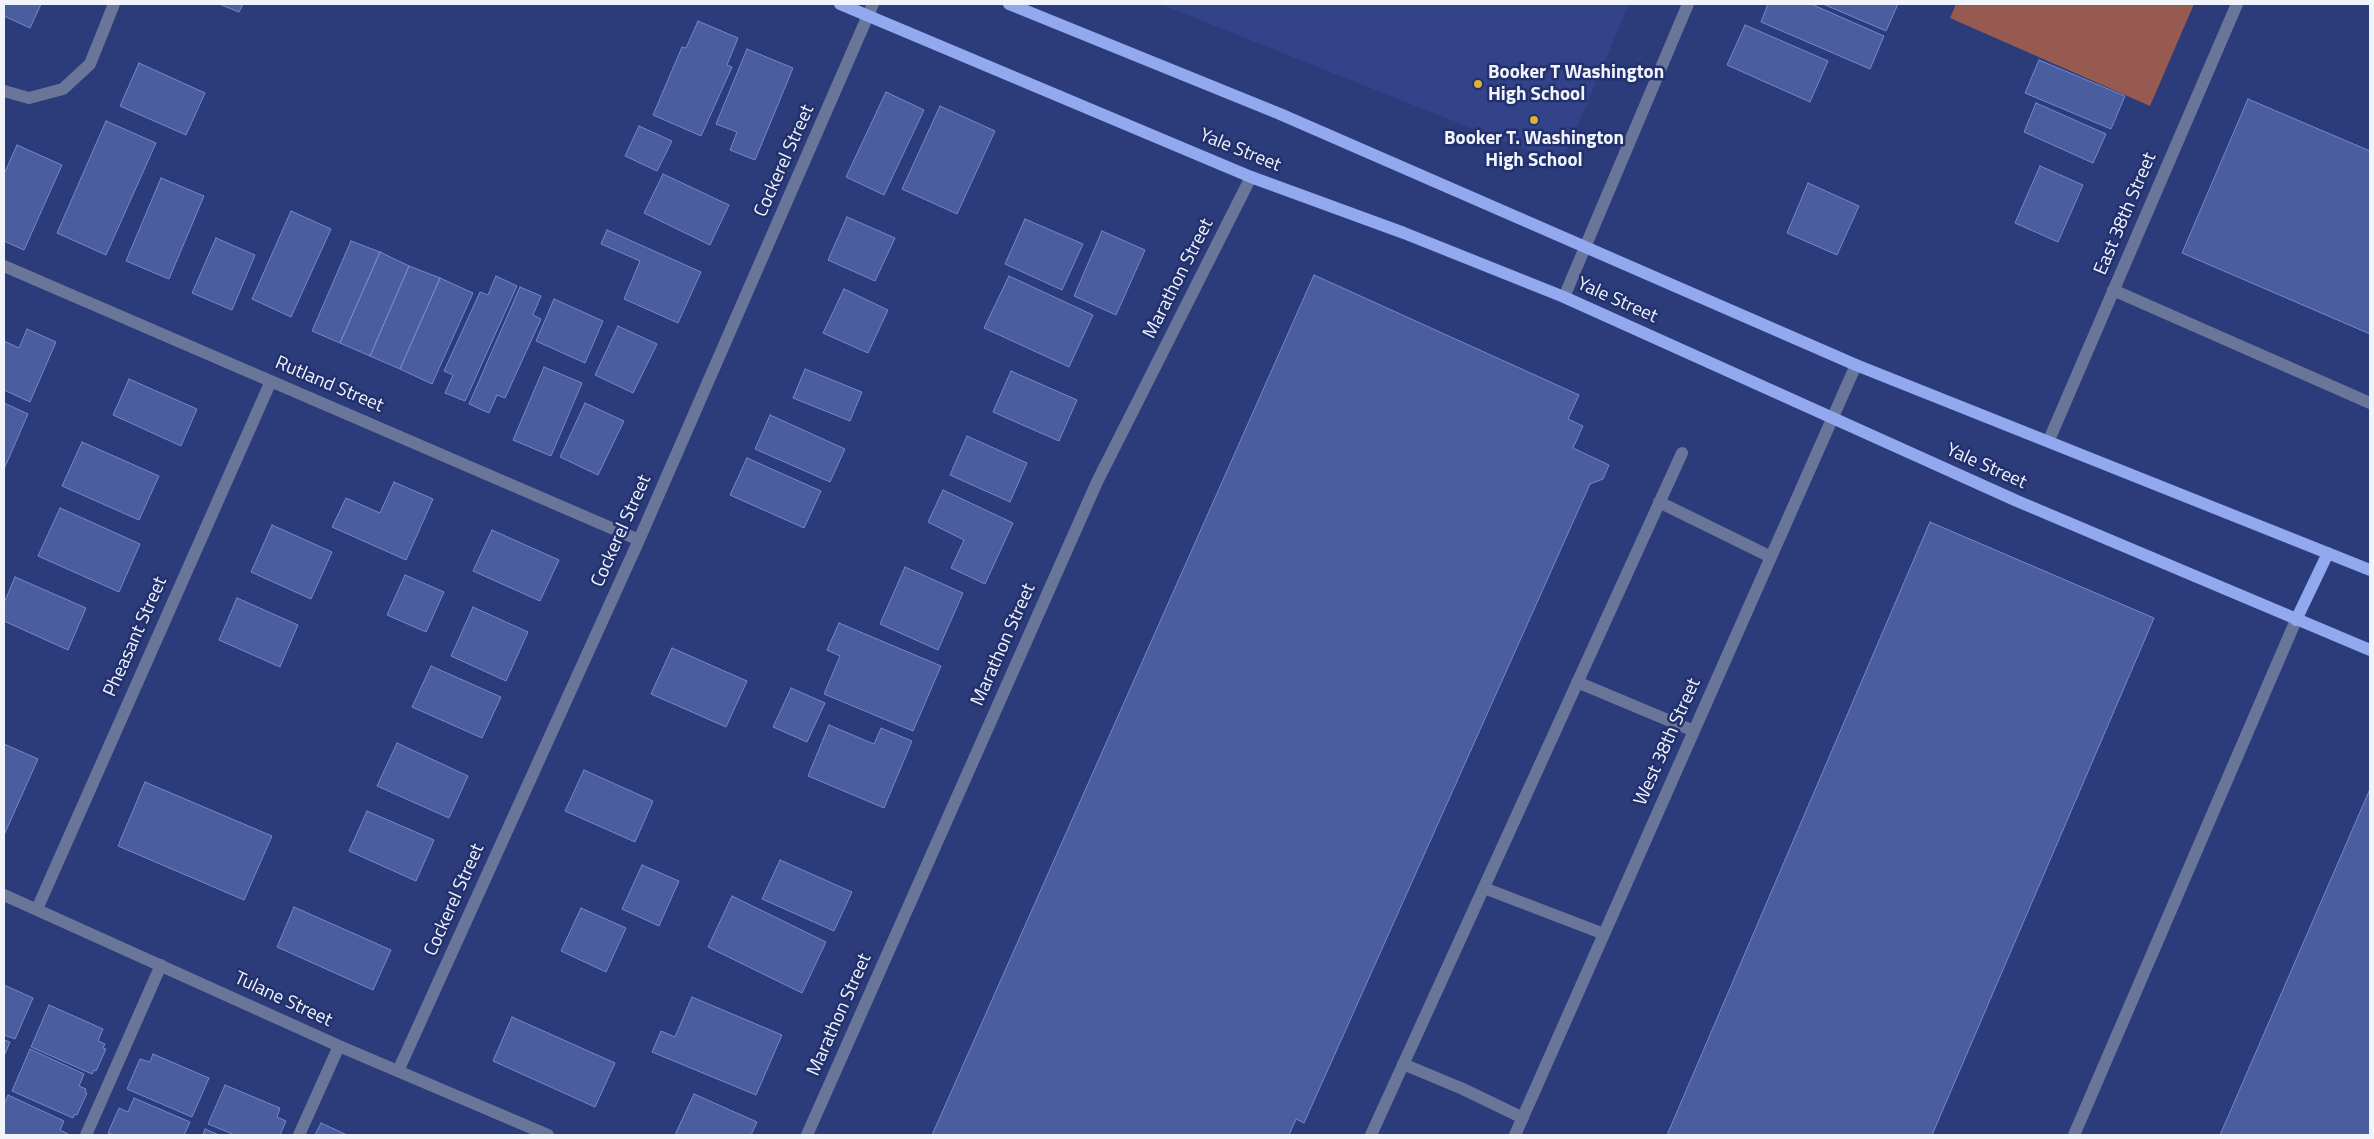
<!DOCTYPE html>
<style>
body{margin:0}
#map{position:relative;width:2374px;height:1139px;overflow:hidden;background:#2c3b79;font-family:"Titillium Web",sans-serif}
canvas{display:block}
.frame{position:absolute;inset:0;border:5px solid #f1f4fb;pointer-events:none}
</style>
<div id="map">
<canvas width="2374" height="1139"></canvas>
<div class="frame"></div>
</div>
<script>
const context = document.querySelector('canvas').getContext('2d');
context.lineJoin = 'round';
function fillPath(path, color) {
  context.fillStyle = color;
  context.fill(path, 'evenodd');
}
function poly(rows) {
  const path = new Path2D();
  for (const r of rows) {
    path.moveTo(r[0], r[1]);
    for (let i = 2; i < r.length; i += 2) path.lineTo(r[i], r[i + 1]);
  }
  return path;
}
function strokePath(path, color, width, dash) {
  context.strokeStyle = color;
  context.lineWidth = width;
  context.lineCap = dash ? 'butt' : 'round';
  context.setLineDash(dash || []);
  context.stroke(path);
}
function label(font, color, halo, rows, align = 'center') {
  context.font = font + ' "Titillium Web",sans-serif';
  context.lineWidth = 5;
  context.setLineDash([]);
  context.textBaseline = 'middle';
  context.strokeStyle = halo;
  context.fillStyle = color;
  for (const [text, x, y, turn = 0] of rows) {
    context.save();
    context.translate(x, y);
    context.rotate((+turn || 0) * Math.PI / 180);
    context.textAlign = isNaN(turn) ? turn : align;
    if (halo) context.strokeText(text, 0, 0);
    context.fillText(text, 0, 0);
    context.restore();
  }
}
const built = poly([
 [1160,4,1629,4,1561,164]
]);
const green = poly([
 [1956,4,2194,4,2150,106,1950,18]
]);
const building = poly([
 [4,4,41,4,30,28,4,16,4,4],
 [219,4,243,4,239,12,219,4],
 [1768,4,1811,4,1884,36,1870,69,1761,22,1768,4],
 [1823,4,1898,4,1886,31,1823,4],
 [698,21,738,38,727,65,732,67,701,136,653,115,682,47,686,48,698,21],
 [1745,25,1828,61,1810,102,1727,65,1745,25],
 [747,49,793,68,755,160,730,150,737,132,716,124,747,49],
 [2039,60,2125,96,2111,129,2025,93,2039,60],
 [139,63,205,93,186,135,120,106,139,63],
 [886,92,924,110,884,195,846,177,886,92],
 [2248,99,2370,151,2370,334,2182,253,2248,99],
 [2036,103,2106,134,2093,163,2024,132,2036,103],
 [940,106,995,131,957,214,902,189,940,106],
 [106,121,156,143,106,255,57,233,106,121],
 [639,126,672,141,657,171,625,156,639,126],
 [17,145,62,165,24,250,4,241,4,174,17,145],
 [2040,166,2083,185,2058,242,2015,223,2040,166],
 [663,174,729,205,710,245,644,213,663,174],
 [161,178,204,196,169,279,126,261,161,178],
 [1808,183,1859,206,1837,255,1787,233,1808,183],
 [291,211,331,229,291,317,252,299,291,211],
 [847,217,895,238,875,281,828,260,847,217],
 [1025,219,1083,244,1062,290,1005,264,1025,219],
 [607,230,701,272,678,323,624,299,640,261,601,244,607,230],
 [1102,231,1145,250,1116,315,1074,296,1102,231],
 [216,238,255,255,232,310,192,293,216,238],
 [351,241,380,252,340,343,312,331,351,241],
 [380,252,409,266,370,356,340,343,380,252],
 [409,266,440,278,400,369,370,356,409,266],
 [1314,275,1579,395,1568,419,1583,426,1573,448,1609,465,1603,479,1590,484,1304,1123,1296,1119,1289,1135,932,1135,1314,275],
 [496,276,517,286,465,401,445,393,453,375,444,371,480,292,488,295,496,276],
 [1009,276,1093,315,1069,367,984,328,1009,276],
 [440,278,473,293,432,384,400,369,440,278],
 [520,287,541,296,533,315,541,319,505,398,497,395,489,413,469,404,520,287],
 [844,289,888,310,868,353,823,333,844,289],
 [554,299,603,321,585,363,536,341,554,299],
 [618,326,657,344,633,393,595,375,618,326],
 [27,329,56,342,30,402,4,390,4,341,19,348,27,329],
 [544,367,582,383,551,456,513,440,544,367],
 [805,369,862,392,850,421,793,398,805,369],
 [1011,371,1077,400,1059,441,993,412,1011,371],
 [129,379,197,409,181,446,113,415,129,379],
 [4,403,28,414,4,469,4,403],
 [585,403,624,421,598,475,560,457,585,403],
 [770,415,845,449,830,482,755,449,770,415],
 [967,436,1027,463,1010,502,950,475,967,436],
 [82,442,159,476,139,520,62,486,82,442],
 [747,458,821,491,804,528,730,495,747,458],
 [394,482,433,499,406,560,332,527,346,498,380,513,394,482],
 [943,490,1013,523,985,584,951,568,964,540,928,522,943,490],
 [60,508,140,544,119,592,38,556,60,508],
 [1930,522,2154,618,1932,1135,1667,1135,1930,522],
 [272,525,332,552,311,599,251,572,272,525],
 [492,530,559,560,540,601,473,571,492,530],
 [905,567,963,593,938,650,880,624,905,567],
 [405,575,444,592,426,632,387,615,405,575],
 [15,577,86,608,68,650,4,621,4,603,15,577],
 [237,598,298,625,280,667,219,640,237,598],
 [473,607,528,632,506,681,451,656,473,607],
 [839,623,941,666,913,731,824,694,840,656,827,650,839,623],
 [672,648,747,681,726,727,651,694,672,648],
 [431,666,501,697,482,738,412,707,431,666],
 [791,688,825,703,807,742,773,727,791,688],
 [829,725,874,744,881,728,912,741,884,808,808,776,829,725],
 [397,743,468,776,449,818,377,786,397,743],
 [4,744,38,759,4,835,4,744],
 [584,770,653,801,635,842,565,811,584,770],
 [145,782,272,836,244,900,118,846,145,782],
 [2370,789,2370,1135,2220,1135,2370,789],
 [367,811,434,840,416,881,349,851,367,811],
 [780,860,852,892,834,931,762,899,780,860],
 [642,865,679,881,659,926,622,909,642,865],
 [732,896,826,942,802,993,708,947,732,896],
 [294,907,391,950,373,990,277,947,294,907],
 [581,908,626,928,606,972,561,951,581,908],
 [4,985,33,998,15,1039,4,1035,4,985],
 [692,997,782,1035,756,1095,652,1052,661,1031,675,1037,692,997],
 [49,1005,103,1029,98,1041,105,1044,103,1048,106,1049,96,1071,94,1070,92,1074,31,1047,49,1005],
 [512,1017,615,1063,595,1107,493,1061,512,1017],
 [4,1040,10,1042,4,1056,4,1040],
 [30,1049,84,1074,79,1086,86,1089,85,1092,87,1093,77,1115,75,1114,73,1118,12,1091,30,1049],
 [153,1054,209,1078,192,1117,127,1089,140,1059,150,1062,153,1054],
 [225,1085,280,1108,277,1117,286,1121,280,1135,235,1135,208,1124,225,1085],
 [694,1094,757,1122,751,1135,675,1135,694,1094],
 [8,1095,64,1121,60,1130,70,1135,4,1135,4,1105,8,1095],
 [134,1098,190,1122,184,1135,114,1135,108,1133,119,1108,128,1112,134,1098],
 [321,1123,347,1135,315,1135,321,1123],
 [205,1129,219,1135,203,1135,205,1129]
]);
const minor = poly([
 [4,91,29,98,63,89,90,64,114,4],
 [4,266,639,540],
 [2113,290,2370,403],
 [1564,297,1688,4],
 [2049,440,2237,4],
 [1659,502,1771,557],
 [1577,682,1694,731],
 [1484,888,1604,934],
 [4,895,339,1046,548,1135],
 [37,909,271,381],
 [1403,1064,1463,1089,1523,1118],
 [398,1071,639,540,873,4],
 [86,1135,161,965],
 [299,1135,339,1046],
 [807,1135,1097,482,1251,177],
 [1371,1135,1682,453],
 [1515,1135,1856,365],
 [2074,1135,2296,620]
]);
const major = poly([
 [840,4,1251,177,1404,233,1564,297,2017,501,2370,650],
 [1009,4,1280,114,1856,365,2370,570],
 [2296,620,2328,553]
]);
const markers = [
 [1478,84,5,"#dbb233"],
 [1534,120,5,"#dbb233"]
];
const poiNames = [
 ["Booker T Washington",1488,73],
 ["High School",1488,95],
 ["Booker T. Washington",1534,139,"center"],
 ["High School",1534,161,"center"]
];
const streetNames = [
 ["Yale Street",1240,151,22],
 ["Cockerel Street",785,161,-66],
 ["East 38th Street",2126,214,-67],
 ["Marathon Street",1179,279,-63],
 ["Yale Street",1617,301,24],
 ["Rutland Street",329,385,23],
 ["Yale Street",1986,467,24],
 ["Cockerel Street",622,531,-66],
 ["Pheasant Street",136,637,-66],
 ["Marathon Street",1004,645,-66],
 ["West 38th Street",1668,742,-66],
 ["Cockerel Street",455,900,-66],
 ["Tulane Street",283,1000,25],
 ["Marathon Street",840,1015,-66]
];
fillPath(built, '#324389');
fillPath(green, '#975a50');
fillPath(building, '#4a5d9f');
strokePath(building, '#7389ce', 1);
strokePath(minor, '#6a7699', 12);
strokePath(major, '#92a8ef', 12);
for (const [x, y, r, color] of markers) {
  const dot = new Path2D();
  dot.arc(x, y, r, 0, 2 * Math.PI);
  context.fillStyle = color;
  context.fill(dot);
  strokePath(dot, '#22306d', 2);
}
label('bold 19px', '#f1f4fb', '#22306d', poiNames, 'left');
label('19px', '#f1f4fb', '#22306d', streetNames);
</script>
